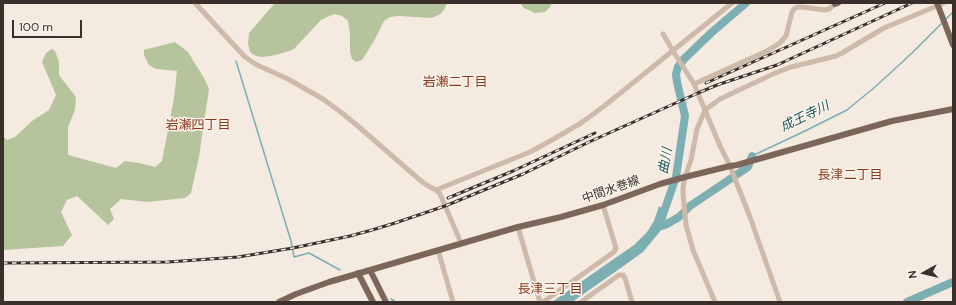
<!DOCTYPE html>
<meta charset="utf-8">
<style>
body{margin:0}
#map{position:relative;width:956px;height:305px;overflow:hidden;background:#f4eadf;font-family:"DM Sans",sans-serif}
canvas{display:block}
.frame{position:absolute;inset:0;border:4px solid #3a2f2a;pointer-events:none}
.north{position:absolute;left:904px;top:253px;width:40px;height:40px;-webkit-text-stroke:3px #fbf4eb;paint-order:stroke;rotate:262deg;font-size:11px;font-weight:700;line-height:16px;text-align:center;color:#3a2f2a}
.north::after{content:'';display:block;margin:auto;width:14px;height:18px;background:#3a2f2a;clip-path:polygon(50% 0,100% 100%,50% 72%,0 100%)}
.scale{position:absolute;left:12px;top:20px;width:70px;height:18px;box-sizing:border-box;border:2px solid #3a2f2a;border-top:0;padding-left:5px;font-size:12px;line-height:14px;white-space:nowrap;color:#3a2f2a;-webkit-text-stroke:3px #fbf4eb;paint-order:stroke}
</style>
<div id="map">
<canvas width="956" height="305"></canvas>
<div class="frame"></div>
<div class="north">N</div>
<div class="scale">100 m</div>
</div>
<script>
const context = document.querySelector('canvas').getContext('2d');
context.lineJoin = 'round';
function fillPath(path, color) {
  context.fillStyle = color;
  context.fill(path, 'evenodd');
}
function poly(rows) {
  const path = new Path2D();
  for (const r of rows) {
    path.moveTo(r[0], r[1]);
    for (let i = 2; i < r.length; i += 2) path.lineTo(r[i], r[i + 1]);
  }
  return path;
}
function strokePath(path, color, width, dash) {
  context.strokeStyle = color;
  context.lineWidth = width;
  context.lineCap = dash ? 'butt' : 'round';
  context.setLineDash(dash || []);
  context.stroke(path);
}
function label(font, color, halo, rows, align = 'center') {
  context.font = font + ' "DM Sans","Noto Sans JP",sans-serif';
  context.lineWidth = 3;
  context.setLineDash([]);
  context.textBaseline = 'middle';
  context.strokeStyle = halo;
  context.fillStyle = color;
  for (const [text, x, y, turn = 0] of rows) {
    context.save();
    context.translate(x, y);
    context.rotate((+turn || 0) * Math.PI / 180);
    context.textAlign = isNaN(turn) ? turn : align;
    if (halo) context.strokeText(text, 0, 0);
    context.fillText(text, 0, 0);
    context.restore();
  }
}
const green = poly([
 [275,3,447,3,444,10,439,15,431,18,399,16,390,17,384,21,374,41,362,60,356,62,352,59,350,52,350,34,348,21,342,16,334,14,321,20,294,49,283,53,271,56,262,57,256,56,250,52,248,43,249,33],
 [520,3,551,3,551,6,545,12,535,13,524,8],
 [175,42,188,52,204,78,209,89,199,157,191,193,185,198,147,202,121,199,110,209,114,219,108,225,77,196,67,200,61,212,72,235,63,246,3,250,3,136,7,140,15,137,32,121,49,110,56,95,42,62,46,53,52,49,55,51,59,62,59,75,76,97,75,110,68,127,68,155,116,168,125,161,139,163,155,167,162,161,174,98,177,71,156,69,149,65,144,55,144,50]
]);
const water = poly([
 [659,206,666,213,664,218,667,220,662,229,643,252,625,265,572,302,552,302,634,245,647,232,654,221]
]);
const stream = poly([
 [946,19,953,12],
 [236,61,291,241,294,257,309,253,340,270],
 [752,156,805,131,847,110,875,87,912,53,942,23],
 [391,299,396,302]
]);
const river = poly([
 [661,220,676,177,685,116,677,82,676,74,678,67,684,59,711,33,746,3],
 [658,227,665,225,679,217,690,206,748,167,752,156],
 [907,302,953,282]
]);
const minor = poly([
 [195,3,245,57,257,65,288,79,323,99,342,113,359,127,421,181,428,186,436,190,440,194,461,243],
 [663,34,673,51,694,84,720,146,730,166,750,217,780,302],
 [694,84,767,51,780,43,786,36,792,12,794,9,797,7,802,7,825,10,829,9,835,4,835,3],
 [436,190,530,152,552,140,581,123,603,107,732,3],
 [518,227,540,302],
 [438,250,453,302],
 [543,302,614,252,616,248,603,205],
 [581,302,619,275,623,275,625,278,632,302],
 [715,302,693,250,686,225,683,193,683,188,685,177,691,160,697,129,705,110,720,99,773,74,791,67,836,56,842,53,884,28,944,3]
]);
const major = poly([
 [937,3,953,45],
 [835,4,838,3],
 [370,270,386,302],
 [358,273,373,302],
 [279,302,296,294,329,282,518,227,561,217,603,205,660,184,685,177,730,166,737,165,892,121,953,109]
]);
const rail = poly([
 [706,83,885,3],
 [448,198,513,171,595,133],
 [3,263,168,262,238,257,293,248,350,236,372,230,395,223,445,206,523,174,589,142,698,93,717,85,777,65,912,3]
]);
const streetNames = [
 ["中間水巻線",611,190,-19]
];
const neighbourhoodNames = [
 ["岩瀬二丁目",455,83],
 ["岩瀬四丁目",198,126],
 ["長津二丁目",850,176],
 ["長津三丁目",550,290]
];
const waterNames = [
 ["成王寺川",805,117,-26],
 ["曲川",666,161,-80]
];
fillPath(green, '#b6c49e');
fillPath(water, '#7cafb2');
strokePath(stream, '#7cafb2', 1.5);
strokePath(river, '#7cafb2', 8);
strokePath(minor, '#cdbaaa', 5);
strokePath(major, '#7c665a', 6);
strokePath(rail, '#3a2f2a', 3);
strokePath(rail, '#fbf4eb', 1.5, [4.5]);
label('12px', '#3a2f2a', '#fbf4eb', streetNames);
label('13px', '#8c3a1f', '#fbf4eb', neighbourhoodNames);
label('italic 13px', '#1d585d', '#fbf4eb', waterNames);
</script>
